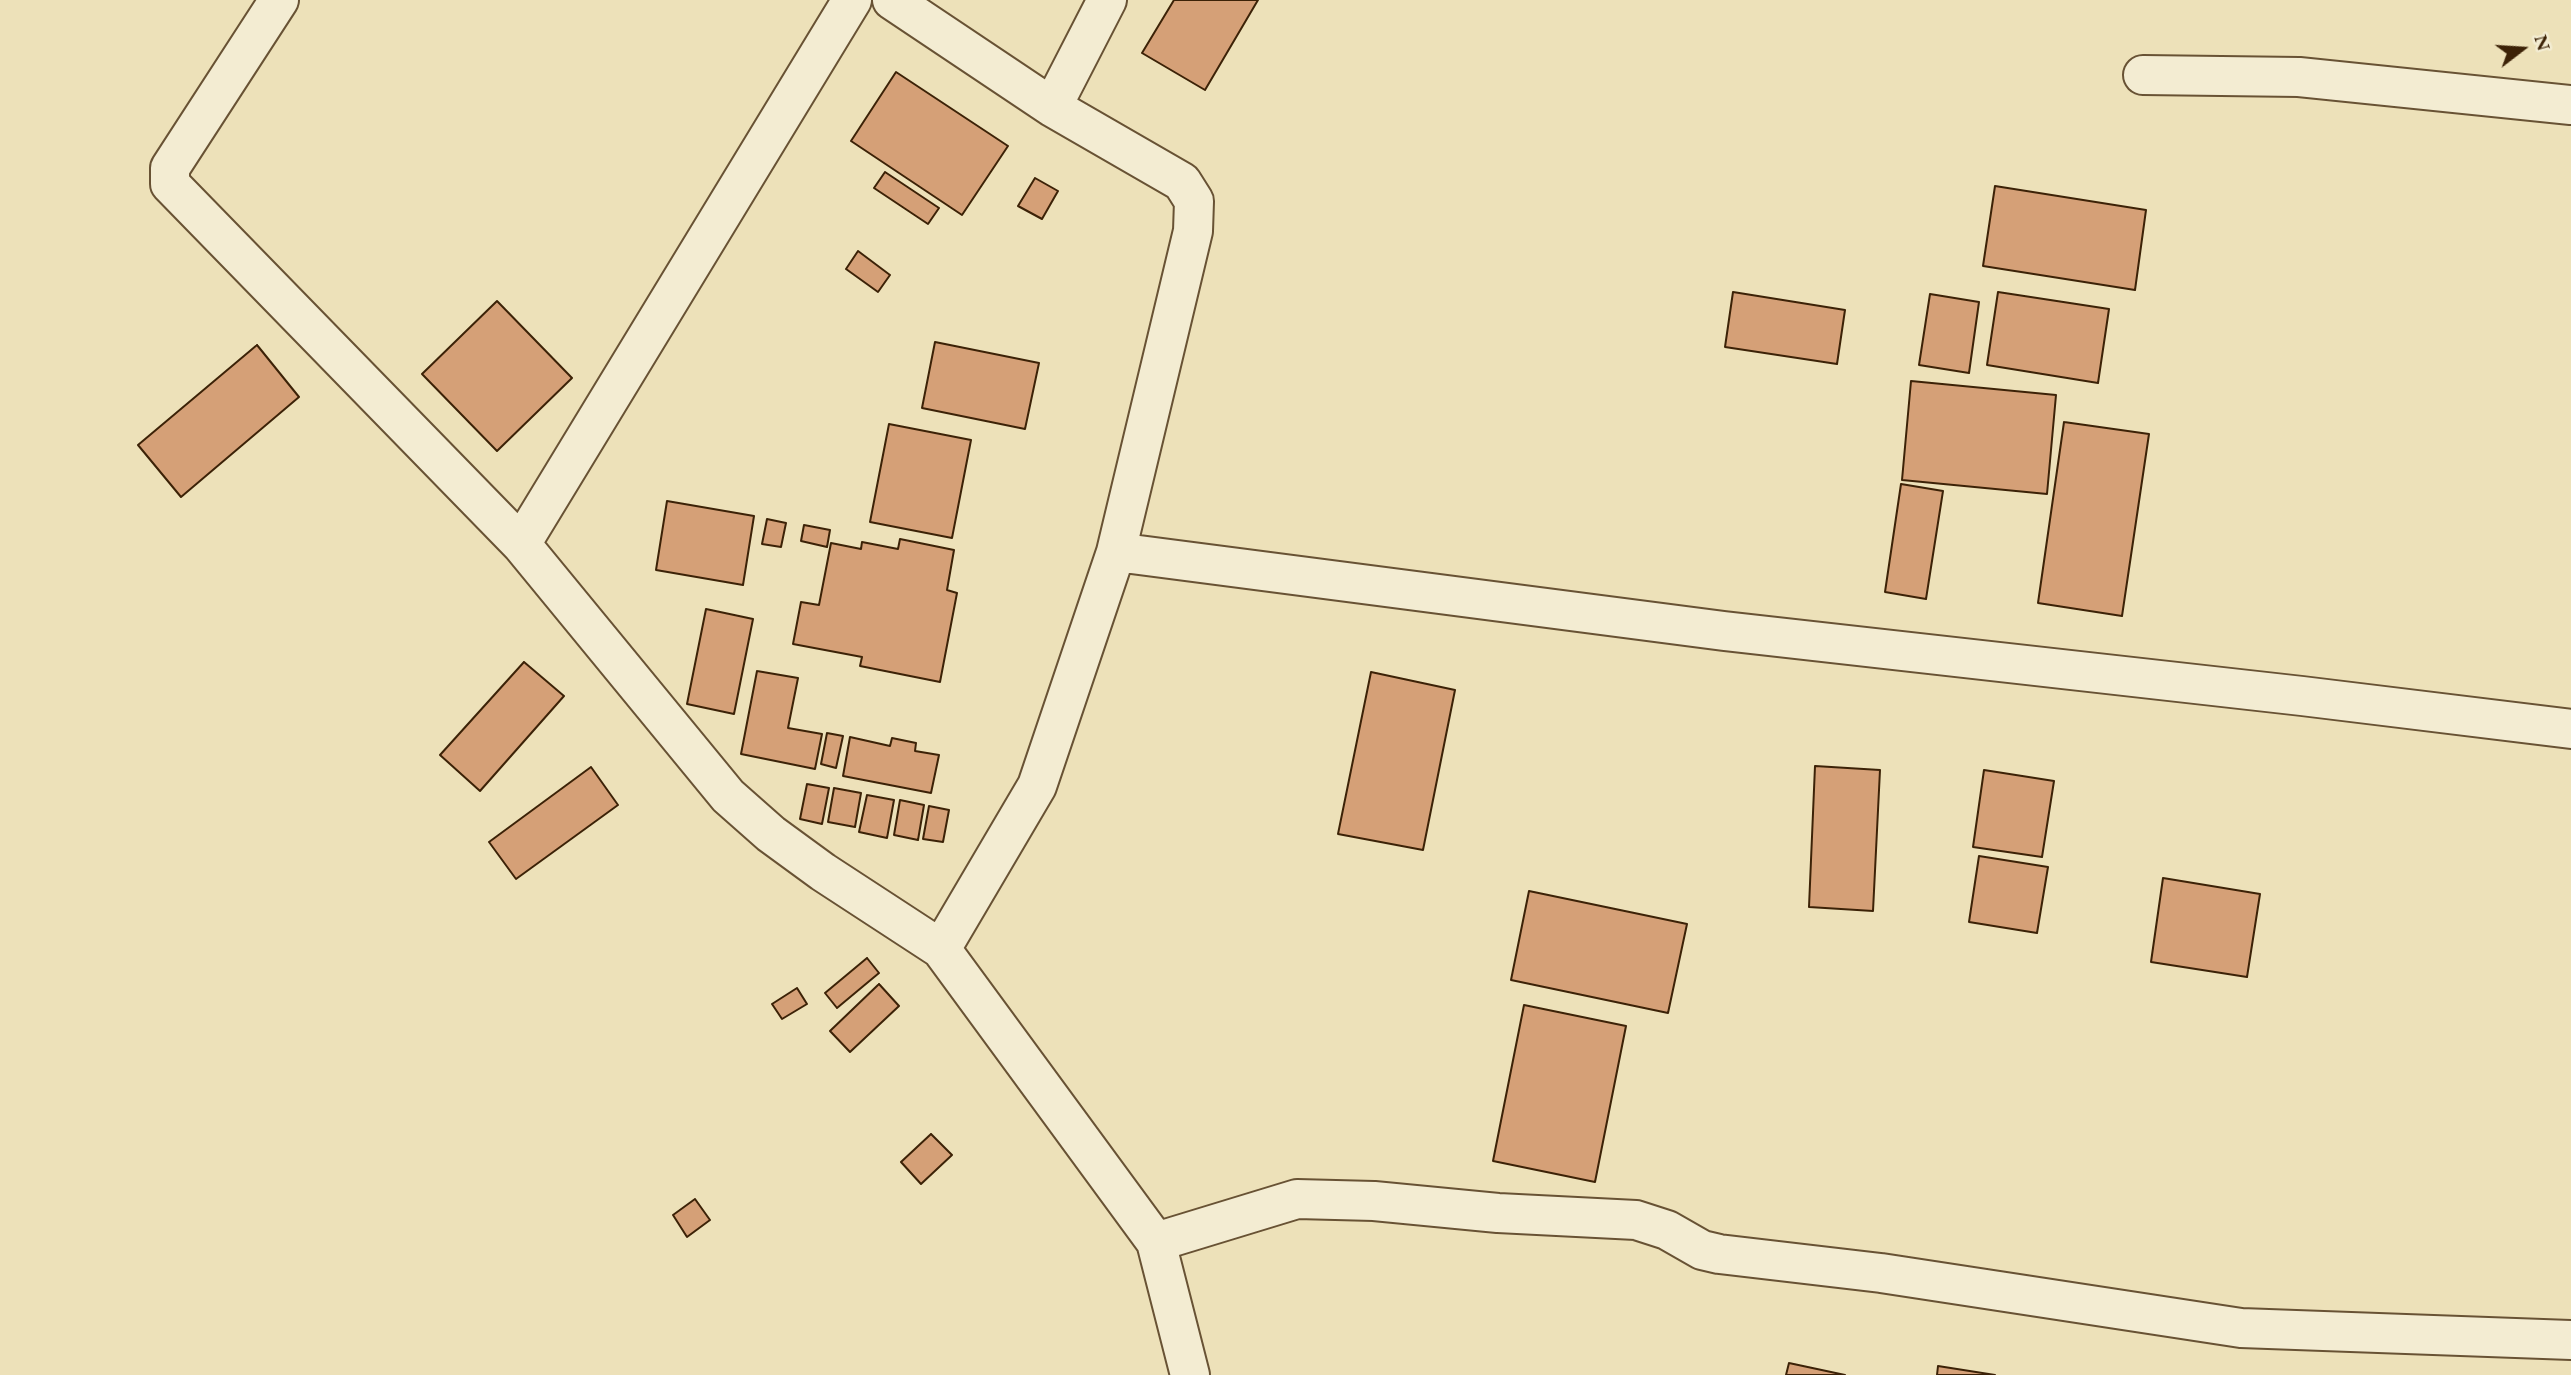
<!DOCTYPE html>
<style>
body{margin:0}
#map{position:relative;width:2571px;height:1375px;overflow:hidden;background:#ede1b9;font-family:"EB Garamond",serif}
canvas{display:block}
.north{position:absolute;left:2487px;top:14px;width:70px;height:70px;-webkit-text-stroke:5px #f3ecd2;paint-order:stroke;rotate:73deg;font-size:19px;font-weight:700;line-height:28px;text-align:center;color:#3c2207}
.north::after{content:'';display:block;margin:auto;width:24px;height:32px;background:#3c2207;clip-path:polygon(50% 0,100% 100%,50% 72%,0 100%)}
</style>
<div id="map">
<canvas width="2571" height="1375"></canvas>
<div class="north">N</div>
</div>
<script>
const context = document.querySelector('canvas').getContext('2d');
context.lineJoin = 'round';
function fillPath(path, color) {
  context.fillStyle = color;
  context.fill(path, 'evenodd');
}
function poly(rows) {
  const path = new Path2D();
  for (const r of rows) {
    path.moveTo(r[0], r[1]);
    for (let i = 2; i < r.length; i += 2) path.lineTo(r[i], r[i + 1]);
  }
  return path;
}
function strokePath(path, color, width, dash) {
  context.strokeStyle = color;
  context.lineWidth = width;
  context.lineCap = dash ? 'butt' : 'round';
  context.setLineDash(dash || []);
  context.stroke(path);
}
const building = poly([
 [1174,0,1258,0,1205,90,1142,53,1174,0],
 [896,72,1008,146,962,215,851,141,896,72],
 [885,172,939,208,928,224,874,188,885,172],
 [1035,178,1058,191,1042,219,1018,206,1035,178],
 [1995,186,2146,210,2135,290,1983,266,1995,186],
 [858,251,890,275,878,292,846,269,858,251],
 [1733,292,1845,310,1837,364,1725,347,1733,292],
 [1998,292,2109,309,2098,383,1987,365,1998,292],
 [1930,294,1979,302,1969,373,1919,365,1930,294],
 [497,301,572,378,497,451,422,374,497,301],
 [935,342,1039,363,1025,429,922,408,935,342],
 [257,345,299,397,181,497,138,445,257,345],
 [1911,381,2056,395,2047,494,1902,480,1911,381],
 [2064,422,2149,434,2122,616,2038,603,2064,422],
 [889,424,971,440,952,538,870,522,889,424],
 [1901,484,1943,491,1926,599,1885,592,1901,484],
 [667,501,754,516,743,585,656,570,667,501],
 [767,519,786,523,781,547,762,544,767,519],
 [804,525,830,530,827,547,801,541,804,525],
 [900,539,954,550,947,590,957,593,940,682,860,666,862,657,793,644,801,602,819,605,831,543,861,549,862,542,898,549,900,539],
 [706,609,753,619,734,714,687,704,706,609],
 [524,662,564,696,480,791,440,755,524,662],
 [757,671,798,678,788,728,822,734,815,769,741,754,757,671],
 [1371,672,1455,690,1423,850,1338,834,1371,672],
 [827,733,843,736,836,768,821,764,827,733],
 [850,737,890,746,892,738,916,743,915,751,939,755,931,793,843,776,850,737],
 [1815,766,1880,770,1873,911,1809,907,1815,766],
 [591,767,618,805,516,879,489,842,591,767],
 [1984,770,2054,781,2042,857,1973,847,1984,770],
 [807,784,829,788,822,824,800,819,807,784],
 [834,788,861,793,855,827,828,822,834,788],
 [867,795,894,800,887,838,859,832,867,795],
 [900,800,924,805,918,840,894,835,900,800],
 [929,806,949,810,943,842,923,839,929,806],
 [1979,856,2048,867,2037,933,1969,922,1979,856],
 [2163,878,2260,894,2247,977,2151,962,2163,878],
 [1529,891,1687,924,1668,1013,1511,980,1529,891],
 [867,958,879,973,837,1008,825,993,867,958],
 [879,984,899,1006,850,1052,830,1031,879,984],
 [797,988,807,1004,782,1019,772,1004,797,988],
 [1524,1005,1626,1026,1595,1182,1493,1161,1524,1005],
 [931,1134,952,1155,921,1184,901,1162,931,1134],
 [695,1199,710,1220,687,1237,673,1215,695,1199],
 [1789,1363,1845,1375,1786,1375,1789,1363],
 [1938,1366,1995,1375,1937,1375,1938,1366]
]);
const minor = poly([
 [279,0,170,168,170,184,521,544,728,796,771,834,823,872,941,949],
 [892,0,1052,107,1182,182,1194,201,1193,231,1116,552,1037,786,941,949,1156,1242,1190,1375],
 [2143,75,2299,77,2571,105],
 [1052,107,1107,0],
 [521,544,852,0],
 [1116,552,1724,631,2302,696,2571,729],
 [1156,1242,1297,1199,1374,1201,1498,1213,1636,1220,1667,1230,1702,1250,1719,1254,1881,1273,2241,1328,2571,1340]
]);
fillPath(building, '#d5a077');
strokePath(building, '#3c2207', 2);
strokePath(minor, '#685234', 42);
strokePath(minor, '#f3ecd2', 38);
</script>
